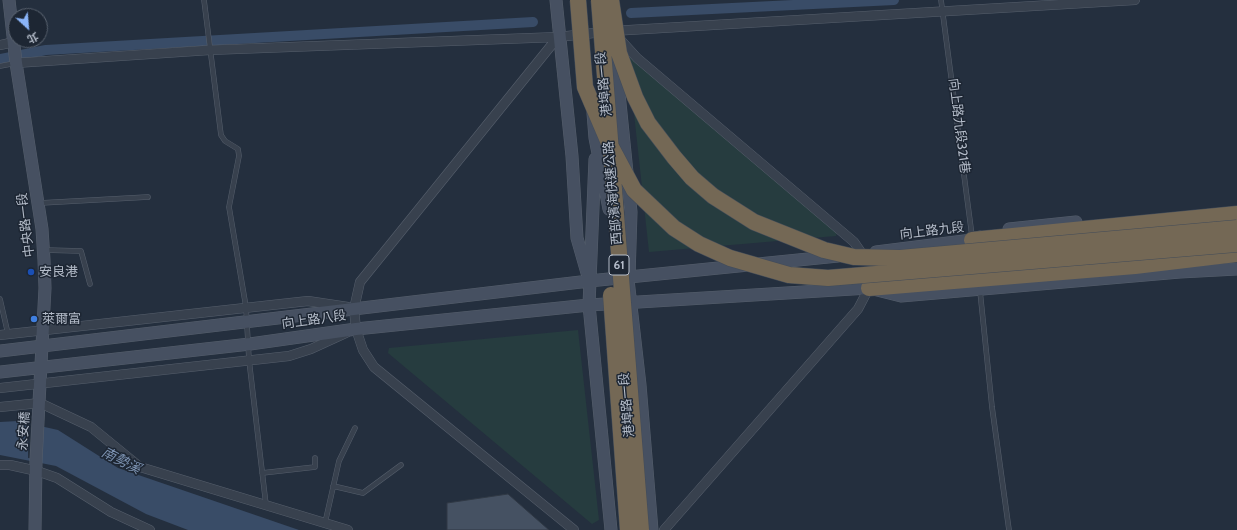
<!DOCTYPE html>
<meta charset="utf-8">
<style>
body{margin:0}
#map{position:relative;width:1237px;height:530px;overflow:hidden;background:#242f3e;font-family:Cabin,"Noto Sans TC",sans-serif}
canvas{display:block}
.north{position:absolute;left:8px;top:8px;width:40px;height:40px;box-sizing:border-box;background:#1d2633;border:1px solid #59626f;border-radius:50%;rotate:154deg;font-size:11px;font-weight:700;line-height:16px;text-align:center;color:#b4bcc9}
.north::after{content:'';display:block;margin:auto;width:14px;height:18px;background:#8ab4f8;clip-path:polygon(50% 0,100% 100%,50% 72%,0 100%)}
</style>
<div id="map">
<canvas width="1237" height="530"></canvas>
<div class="north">北</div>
</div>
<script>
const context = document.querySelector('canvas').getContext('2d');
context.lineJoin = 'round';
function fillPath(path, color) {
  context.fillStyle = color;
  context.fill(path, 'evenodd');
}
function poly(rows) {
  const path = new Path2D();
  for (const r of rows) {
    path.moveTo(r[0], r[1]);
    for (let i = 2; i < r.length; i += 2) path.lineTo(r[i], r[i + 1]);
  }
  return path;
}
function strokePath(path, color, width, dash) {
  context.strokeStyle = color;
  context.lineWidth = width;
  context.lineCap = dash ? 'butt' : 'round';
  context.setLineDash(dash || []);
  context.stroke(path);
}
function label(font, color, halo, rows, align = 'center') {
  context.font = font + ' Cabin,"Noto Sans TC",sans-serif';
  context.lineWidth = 3;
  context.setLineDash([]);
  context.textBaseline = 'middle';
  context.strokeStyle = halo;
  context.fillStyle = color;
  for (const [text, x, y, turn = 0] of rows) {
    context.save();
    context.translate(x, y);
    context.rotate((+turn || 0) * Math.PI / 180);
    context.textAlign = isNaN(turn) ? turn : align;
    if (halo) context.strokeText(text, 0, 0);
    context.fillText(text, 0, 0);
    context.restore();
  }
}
const green = poly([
 [632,55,837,231,836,236,649,252,628,58],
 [578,330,599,520,592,524,388,353,389,348]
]);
const water = poly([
 [18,421,58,430,118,468,299,530,188,530,146,514,56,466,0,455,0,422]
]);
const pier = poly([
 [28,422,41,424,39,459,28,458]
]);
const canal = poly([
 [631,13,894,0],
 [0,59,46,50,533,22]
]);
const building = poly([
 [508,494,549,530,447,530,447,503,508,494]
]);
const lane = poly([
 [204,0,221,135,225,141,238,149,239,156,229,207,246,307,249,360,266,505],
 [941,0,972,236],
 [0,66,16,63],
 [40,203,148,197],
 [44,250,81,251,90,284],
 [980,291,992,407,1009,530],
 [0,299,8,334],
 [262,473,315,467,315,458],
 [333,486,363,493,401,465],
 [325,523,339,461,355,428]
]);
const street = poly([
 [558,37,360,282,354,309,356,329,363,350,374,367,574,530],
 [618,37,637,58,854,242,865,258],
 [0,45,14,42],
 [16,63,210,50,558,37,612,31,1135,0],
 [0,335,308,301,348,307],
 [0,388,289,356,311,349,346,333],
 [0,407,40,403,91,427,140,467,348,530],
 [0,465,10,465,37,471,57,478,111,512,150,530],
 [664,530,858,309,870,286]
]);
const secondary = poly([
 [9,0,16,63,42,229,44,260,45,288,36,460,35,530],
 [556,0,572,156,577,238,587,273],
 [615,54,631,212,629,277],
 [593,113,595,138,609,209],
 [595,159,589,305,611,530],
 [1009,229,1076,222],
 [876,252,972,240,980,237],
 [627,271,640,385,652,530],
 [0,351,589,281,838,256],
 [0,372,250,344,356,329,589,305,869,288,901,296,1180,272,1237,269]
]);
const highway = poly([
 [972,240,1237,214],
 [869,288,1135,266,1237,254]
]);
const highwayBridge = poly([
 [578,0,585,87,609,143,634,190,674,228,699,244,730,258,789,275,828,278,1237,244],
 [599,0,641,530],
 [611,0,619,53,635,97,648,123,674,157,692,178,713,196,754,222,824,250,854,257,900,258,1237,228],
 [611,295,628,530]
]);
const markers = [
 [31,272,4,"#1a4fb4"],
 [34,319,4,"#3f7fe0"]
];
const shields = [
 [619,265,20]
];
const shieldNames = [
 ["61",619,265]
];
const streetNames = [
 ["港埠路一段",604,84,-96],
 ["向上路九段321巷",959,126,83],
 ["西部濱海快速公路",613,193,-95],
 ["中央路一段",26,225,-97],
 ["向上路九段",932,231,-7],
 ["向上路八段",314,320,-8],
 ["港埠路一段",627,405,-95],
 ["永安橋",24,431,-86]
];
const poiNames = [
 ["安良港",39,272],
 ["萊爾富",42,319]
];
const waterNames = [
 ["南勢溪",121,461,27]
];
fillPath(green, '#263c3f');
fillPath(water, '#394c67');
fillPath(pier, '#242f3e');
strokePath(canal, '#394c67', 10);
fillPath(building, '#455162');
strokePath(building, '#303945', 1);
strokePath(lane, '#565f6c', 5.5);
strokePath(street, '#565f6c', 10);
strokePath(secondary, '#565f6c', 13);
strokePath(highway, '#434c59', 17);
strokePath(lane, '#38414e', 4.5);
strokePath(street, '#38414e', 9);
strokePath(secondary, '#465061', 12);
strokePath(highway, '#746855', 16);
strokePath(highwayBridge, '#434c59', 17, []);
strokePath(highwayBridge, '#746855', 16);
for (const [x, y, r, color] of markers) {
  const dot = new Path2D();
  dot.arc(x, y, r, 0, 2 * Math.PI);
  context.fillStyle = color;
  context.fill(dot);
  strokePath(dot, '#1d2633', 1.5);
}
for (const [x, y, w] of shields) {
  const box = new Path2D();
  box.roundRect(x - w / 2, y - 10, w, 20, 3);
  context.fillStyle = '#1d2633';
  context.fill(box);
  strokePath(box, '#b4bcc9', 1);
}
label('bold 12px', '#b4bcc9', null, shieldNames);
label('13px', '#b4bcc9', '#1d2633', streetNames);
label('13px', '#b4bcc9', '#1d2633', poiNames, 'left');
label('italic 14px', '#7c92b1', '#1d2633', waterNames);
</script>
